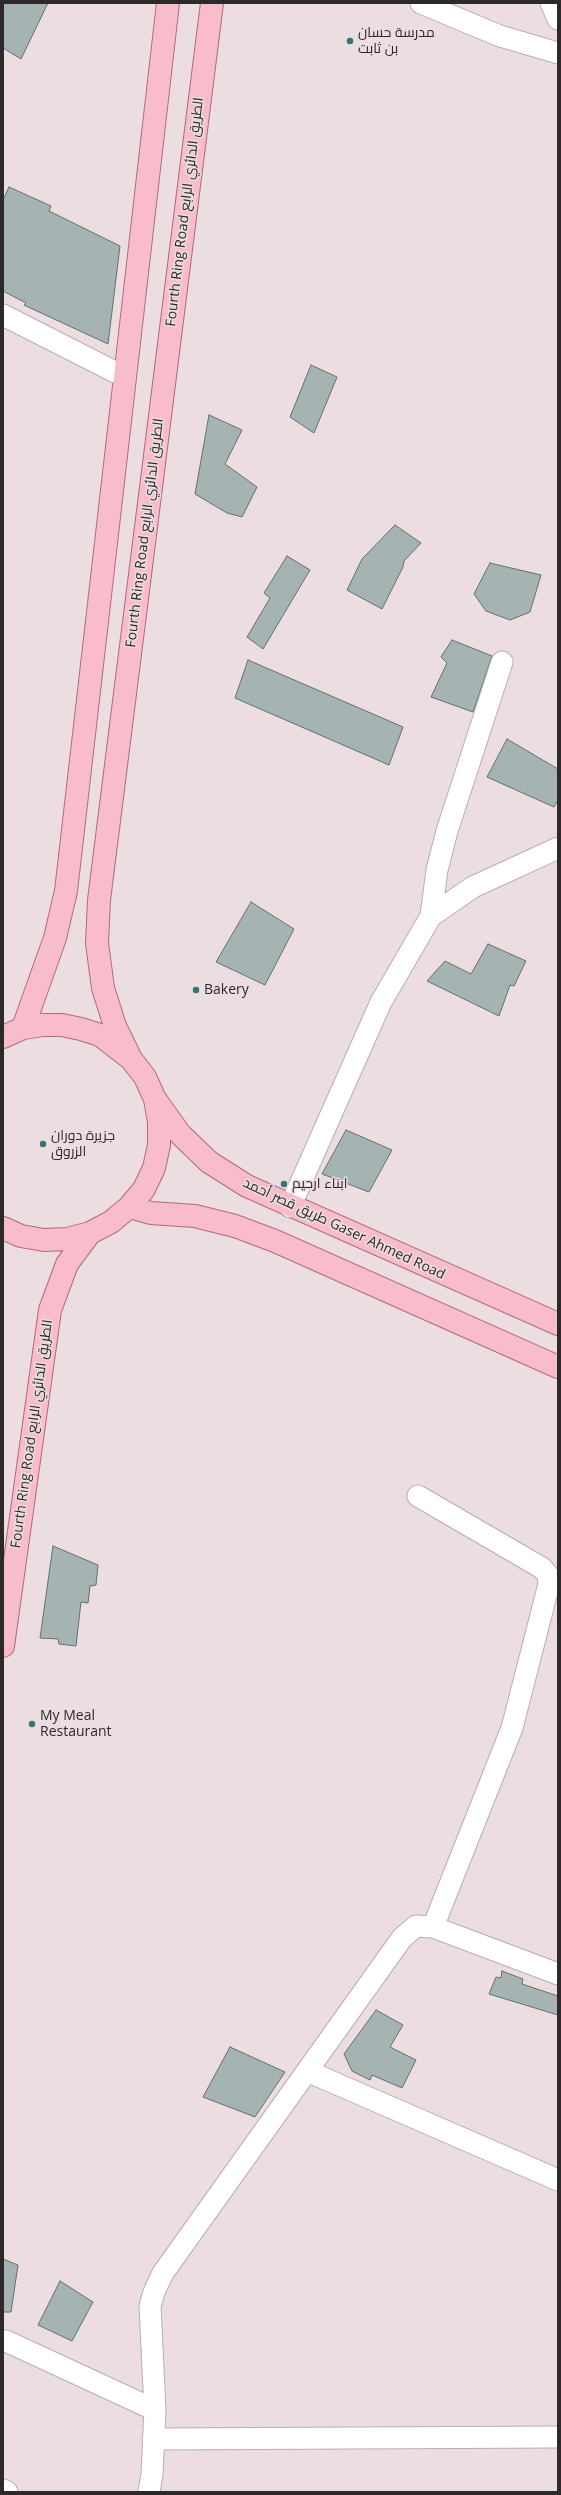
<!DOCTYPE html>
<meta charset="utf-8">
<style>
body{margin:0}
#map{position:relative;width:561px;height:2495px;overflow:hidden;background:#ecdde0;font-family:"Open Sans",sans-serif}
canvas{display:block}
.frame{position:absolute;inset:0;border:4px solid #2d2829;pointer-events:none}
</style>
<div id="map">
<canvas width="561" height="2495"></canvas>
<div class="frame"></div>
</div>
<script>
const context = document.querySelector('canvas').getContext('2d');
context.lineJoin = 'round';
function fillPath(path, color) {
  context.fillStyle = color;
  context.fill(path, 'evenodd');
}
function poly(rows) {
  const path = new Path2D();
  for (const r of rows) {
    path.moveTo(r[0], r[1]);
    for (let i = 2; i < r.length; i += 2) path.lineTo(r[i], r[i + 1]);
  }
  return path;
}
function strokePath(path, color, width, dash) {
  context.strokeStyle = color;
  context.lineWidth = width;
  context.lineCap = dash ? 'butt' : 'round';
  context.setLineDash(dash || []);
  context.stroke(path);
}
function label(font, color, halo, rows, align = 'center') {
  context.font = font + ' "Open Sans",Cairo,sans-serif';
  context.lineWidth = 3;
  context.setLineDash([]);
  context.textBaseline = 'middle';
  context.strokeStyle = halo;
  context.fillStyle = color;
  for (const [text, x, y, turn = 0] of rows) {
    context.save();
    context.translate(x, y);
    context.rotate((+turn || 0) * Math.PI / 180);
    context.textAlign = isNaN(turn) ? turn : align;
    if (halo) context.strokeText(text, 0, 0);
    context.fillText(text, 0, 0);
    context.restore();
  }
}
const building = poly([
 [3,3,48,3,21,59,3,48,3,3],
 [9,187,51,206,49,211,120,246,108,344,24,305,26,303,3,291,3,200,9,187],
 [311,365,337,377,314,433,290,417,311,365],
 [209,415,242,430,225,464,257,487,242,517,227,513,195,494,209,415],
 [395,525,421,543,404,561,403,567,382,609,347,590,362,559,395,525],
 [287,556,310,570,263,649,247,637,270,598,264,593,287,556],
 [490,563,541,575,530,612,510,620,486,611,474,594,490,563],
 [452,640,492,656,473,712,431,697,447,663,441,657,452,640],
 [248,660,403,727,389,765,235,698,248,660],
 [507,739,558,769,558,800,554,807,487,777,507,739],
 [251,902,294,929,265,985,216,962,251,902],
 [488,944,526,961,514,986,510,985,499,1016,427,981,445,961,471,974,488,944],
 [346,1130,392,1150,369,1192,322,1174,346,1130],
 [53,1546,98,1565,96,1585,90,1586,88,1603,81,1602,76,1646,59,1644,58,1639,40,1638,53,1546],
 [502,1971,523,1979,522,1984,558,1996,558,2015,489,1994,496,1977,501,1978,502,1971],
 [376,2010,403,2025,390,2047,416,2060,402,2088,372,2075,370,2080,352,2071,344,2054,376,2010],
 [230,2047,285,2072,255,2117,203,2097,230,2047],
 [3,2259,18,2265,11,2312,3,2312,3,2259],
 [60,2281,93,2302,72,2341,38,2325,60,2281]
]);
const street = poly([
 [421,3,500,36,558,53],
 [551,3,558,19],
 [3,315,125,377],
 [431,916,437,870,447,831,502,662],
 [290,1207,381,1002,431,916,473,887,558,848],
 [418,1496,542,1568,548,1575,549,1584,512,1728,433,1927],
 [307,2071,558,2180],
 [6,2341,155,2410],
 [153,2439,558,2437],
 [3,2490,7,2492],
 [149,2492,152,2474,155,2410,150,2306,154,2292,163,2273,402,1938,416,1926,433,1927,558,1974]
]);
const primary = poly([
 [23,1028,55,938,66,891,168,3],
 [3,1037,23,1028,43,1025,62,1025,81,1029,100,1035,131,1059,145,1077,155,1099,159,1122,159,1145,154,1168,144,1189,129,1207,111,1222,90,1233,67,1239,44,1240,21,1236,3,1228],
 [131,1059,115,1026,103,988,97,943,99,900,212,3],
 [155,1099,180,1134,209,1162,247,1186,558,1324],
 [129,1207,151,1213,195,1216,235,1226,275,1241,558,1367],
 [3,1646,50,1310,67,1264,90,1233]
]);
const markers = [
 [350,41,4,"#2e7774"],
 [196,990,4,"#2e7774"],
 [43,1144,4,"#2e7774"],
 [284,1184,4,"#2e7774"],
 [32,1724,4,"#2e7774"]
];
const poiNames = [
 ["مدرسة حسان",358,33],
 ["بن ثابت",358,49],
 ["Bakery",204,990],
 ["جزيرة دوران",51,1136],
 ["الزروق",51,1152],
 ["ابناء ارحيم",292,1184],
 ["My Meal",40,1716],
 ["Restaurant",40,1732]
];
const streetNames = [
 ["Fourth Ring Road الطريق الدائري الرابع",185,212,-83],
 ["Fourth Ring Road الطريق الدائري الرابع",145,533,-83],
 ["طريق قصر أحمد Gaser Ahmed Road",344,1229,25],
 ["Fourth Ring Road الطريق الدائري الرابع",32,1434,-82]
];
fillPath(building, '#a5b4b3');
strokePath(building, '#62706f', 1);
strokePath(street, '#bbadb0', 23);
strokePath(primary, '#af6b7c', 24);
strokePath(street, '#fff', 21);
strokePath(primary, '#f9bccb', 22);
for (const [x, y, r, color] of markers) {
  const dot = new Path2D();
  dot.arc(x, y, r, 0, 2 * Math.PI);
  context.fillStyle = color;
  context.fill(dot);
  strokePath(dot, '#ecdde0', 1.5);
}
label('14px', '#2d2829', '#ecdde0', poiNames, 'left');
label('14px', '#2d2829', '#ecdde0', streetNames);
</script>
